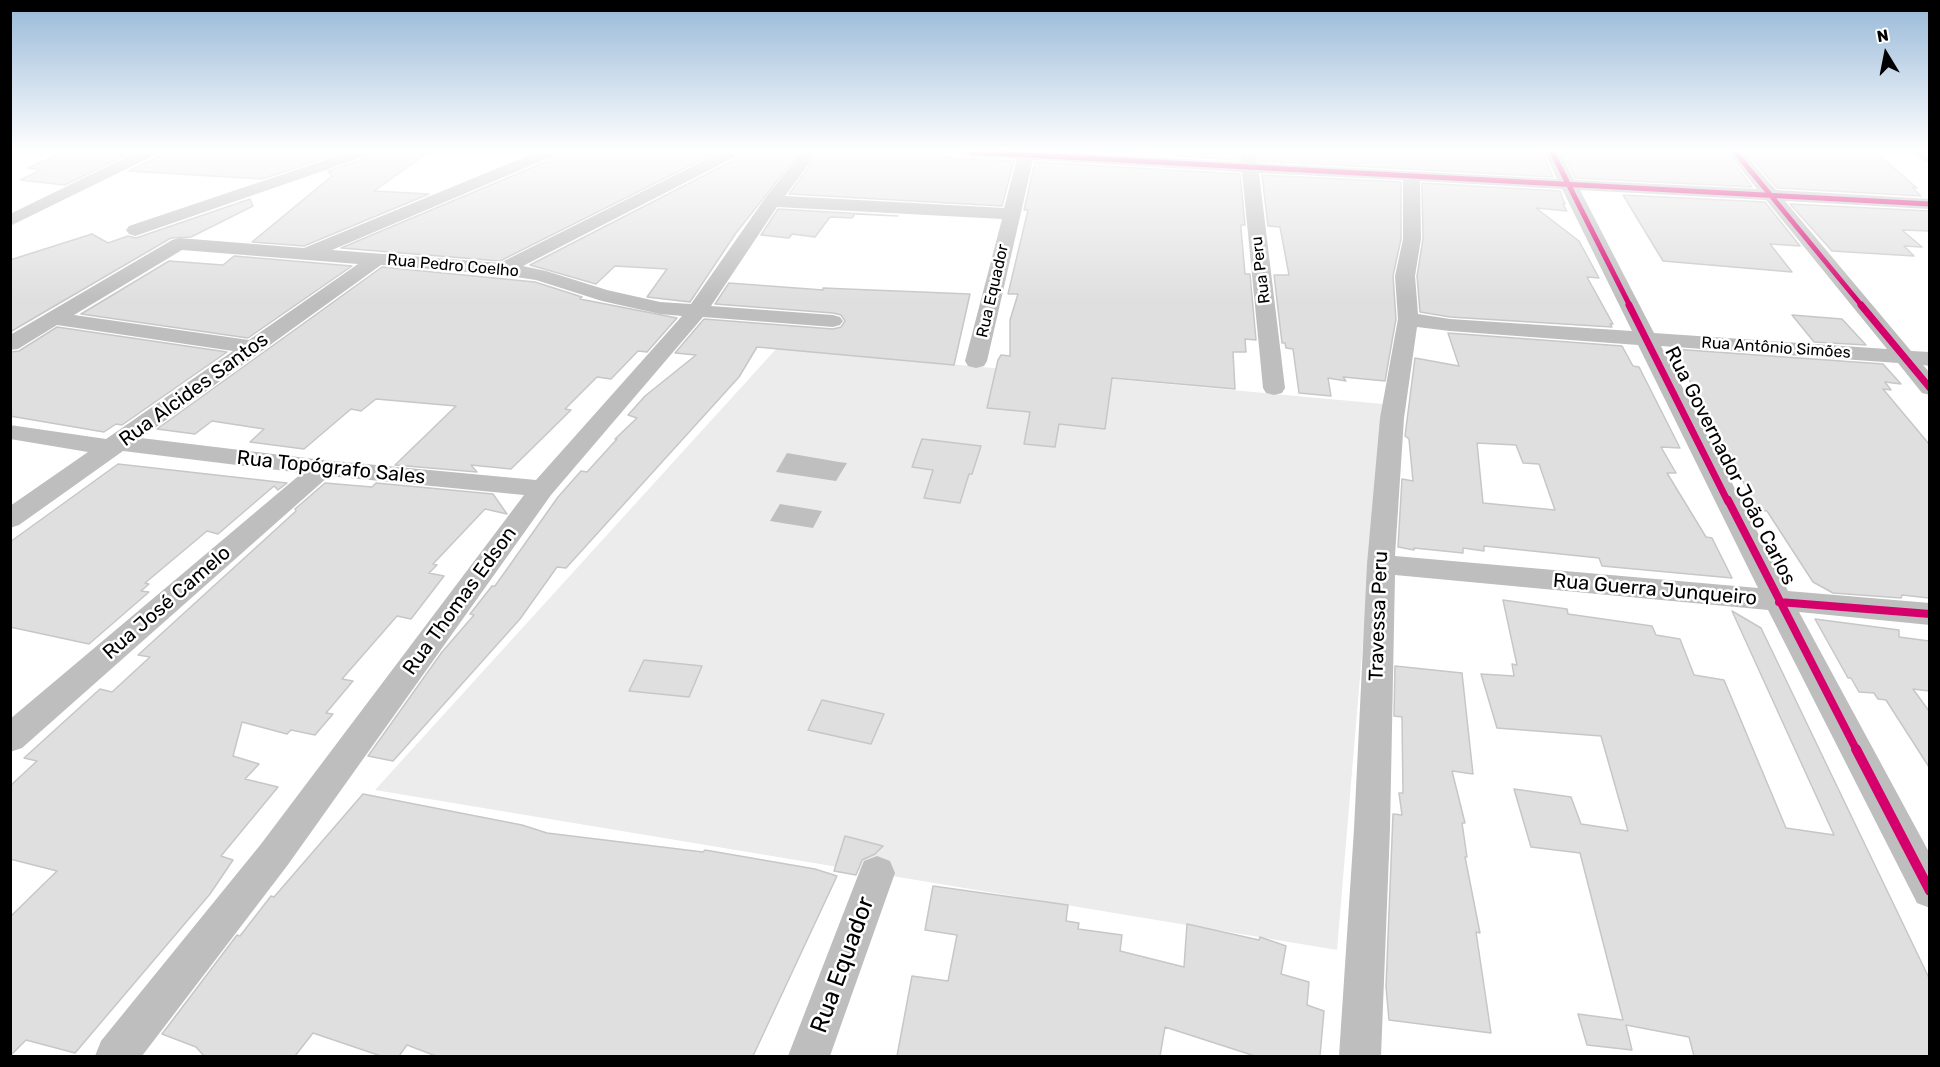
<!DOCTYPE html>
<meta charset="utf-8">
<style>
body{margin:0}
#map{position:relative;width:1940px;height:1067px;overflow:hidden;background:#fff;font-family:Rubik,sans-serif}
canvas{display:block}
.frame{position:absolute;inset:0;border:12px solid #000;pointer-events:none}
.north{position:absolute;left:1856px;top:24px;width:60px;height:60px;-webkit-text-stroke:4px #fff;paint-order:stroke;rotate:350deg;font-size:16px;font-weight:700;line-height:24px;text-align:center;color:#000}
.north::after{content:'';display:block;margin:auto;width:21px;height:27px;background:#000;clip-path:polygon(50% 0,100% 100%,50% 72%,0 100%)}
</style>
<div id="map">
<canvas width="1940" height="1067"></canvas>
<div class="frame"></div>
<div class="north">N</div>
</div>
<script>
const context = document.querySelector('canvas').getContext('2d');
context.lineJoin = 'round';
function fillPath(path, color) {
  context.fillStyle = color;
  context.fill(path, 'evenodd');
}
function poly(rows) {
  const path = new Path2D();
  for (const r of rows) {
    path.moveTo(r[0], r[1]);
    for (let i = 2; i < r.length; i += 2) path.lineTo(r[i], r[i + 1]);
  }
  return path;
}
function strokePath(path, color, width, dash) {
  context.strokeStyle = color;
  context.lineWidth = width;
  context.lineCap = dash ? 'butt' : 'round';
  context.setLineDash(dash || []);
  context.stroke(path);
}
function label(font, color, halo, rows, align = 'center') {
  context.font = font + ' Rubik,sans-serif';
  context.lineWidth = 5;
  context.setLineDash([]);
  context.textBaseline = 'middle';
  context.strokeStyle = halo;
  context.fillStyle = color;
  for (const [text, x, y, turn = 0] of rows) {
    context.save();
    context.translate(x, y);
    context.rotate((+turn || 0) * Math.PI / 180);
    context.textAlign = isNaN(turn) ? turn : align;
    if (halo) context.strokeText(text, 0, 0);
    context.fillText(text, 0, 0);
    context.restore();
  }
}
const green = poly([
 [777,348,1383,404,1337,950,375,790]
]);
const water = poly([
 [787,453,839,462,847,463,836,481,776,472],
 [780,504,822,511,813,528,770,521]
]);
const building = poly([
 [64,152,133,152,65,185,20,180,41,170,28,168,64,152],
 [167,152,312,156,316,152,343,152,262,179,129,171,167,152],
 [373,152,429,152,374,191,429,194,304,246,252,242,332,176,328,171,370,157,373,152],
 [560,152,717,152,500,261,341,248,557,157,560,152],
 [743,152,800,152,736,233,690,302,647,297,667,269,615,266,596,284,530,265,740,157,743,152],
 [820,152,913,152,940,154,939,157,1014,161,1002,206,789,194,820,152],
 [1176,152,1238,152,1239,160,1177,156,1176,152],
 [1258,152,1542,152,1553,177,1259,161,1258,152],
 [1562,152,1725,152,1752,187,1575,178,1562,152],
 [1746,152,1876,152,1917,188,1912,187,1921,196,1777,188,1746,152],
 [1035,162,1240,174,1245,225,1241,225,1241,229,1245,274,1250,274,1256,340,1245,339,1246,352,1233,352,1235,389,1112,378,1105,429,1059,424,1055,447,1024,444,1030,412,987,408,998,360,1001,355,1010,356,1010,320,1018,294,1008,294,1028,210,1024,210,1035,162],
 [1262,175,1401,182,1401,239,1393,276,1396,319,1385,381,1343,377,1346,381,1328,378,1331,396,1299,393,1293,349,1286,348,1285,343,1282,343,1274,275,1289,275,1280,227,1268,226,1262,175],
 [1422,183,1560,191,1565,204,1563,204,1567,211,1536,208,1579,241,1599,278,1587,277,1613,324,1610,324,1612,327,1450,317,1420,312,1417,276,1423,239,1422,183],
 [1623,195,1765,202,1800,246,1770,244,1792,272,1663,261,1623,195],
 [250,199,253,206,191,237,171,238,10,332,10,260,92,234,108,243,128,236,136,238,250,199],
 [1790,204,1929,211,1929,231,1902,230,1922,247,1904,246,1914,256,1832,251,1790,204],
 [778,209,898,216,855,214,852,218,830,217,815,237,792,234,789,238,761,235,778,209],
 [234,256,352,266,248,338,81,314,169,261,223,265,234,256],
 [382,267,535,282,582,297,580,299,677,318,647,352,638,351,611,379,597,377,565,409,571,410,511,469,471,465,477,472,395,465,456,406,376,399,361,411,351,409,304,449,250,442,264,429,212,421,195,434,157,429,382,267],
 [729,283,823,290,823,288,970,294,954,365,757,347,739,377,566,568,557,567,520,619,393,761,368,756,442,652,474,615,470,614,492,586,495,586,558,497,581,471,587,472,617,439,615,439,637,418,628,415,645,396,696,355,675,353,704,319,833,329,841,327,845,321,841,315,833,313,715,304,729,283],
 [1792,315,1842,319,1866,345,1814,342,1792,315],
 [57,327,227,352,122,425,116,424,104,432,10,416,10,352,19,351,57,327],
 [1448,333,1622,346,1633,366,1639,367,1680,448,1661,447,1676,473,1667,473,1706,537,1712,538,1732,578,1602,566,1599,558,1484,546,1484,551,1463,548,1463,553,1414,548,1414,550,1398,547,1402,479,1413,481,1409,439,1405,436,1415,358,1459,366,1448,333],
 [1477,443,1516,445,1523,463,1539,464,1555,510,1483,503,1477,443],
 [1673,349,1883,364,1901,384,1885,382,1891,390,1883,389,1929,444,1929,598,1902,595,1901,598,1833,593,1813,582,1767,511,1758,510,1673,349],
 [922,439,981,446,972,474,969,474,960,503,924,498,933,470,912,467,922,439],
 [118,464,287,483,278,490,274,486,218,534,207,531,145,583,149,584,141,591,149,592,89,644,10,627,10,542,118,464],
 [325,483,372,487,376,483,493,494,507,514,485,509,433,564,437,565,429,573,444,576,411,619,397,616,342,679,353,681,326,713,333,714,315,735,291,730,287,734,242,722,233,756,259,764,245,779,278,787,221,856,233,860,210,894,75,1053,26,1040,10,1056,10,917,57,871,10,859,10,786,37,761,24,758,100,689,112,692,150,657,138,655,296,511,295,509,325,483],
 [1503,600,1567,609,1568,614,1652,626,1656,635,1680,639,1694,675,1724,680,1786,828,1834,835,1732,611,1761,628,1929,978,1929,1056,1694,1056,1689,1037,1626,1025,1632,1050,1587,1045,1578,1014,1623,1020,1580,853,1531,847,1514,789,1571,797,1581,824,1628,831,1601,736,1497,728,1481,674,1514,676,1512,664,1517,665,1503,600],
 [1815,619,1899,630,1899,637,1929,641,1929,691,1913,689,1929,711,1929,767,1886,700,1878,699,1874,693,1859,692,1851,678,1848,678,1815,619],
 [644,660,702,666,689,697,629,691,644,660],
 [1395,666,1462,673,1473,774,1452,771,1465,823,1462,823,1467,857,1465,857,1480,933,1476,932,1491,1033,1389,1020,1386,987,1393,814,1402,815,1399,793,1403,793,1402,717,1394,716,1395,666],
 [822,700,884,714,871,744,808,730,822,700],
 [363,794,522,825,547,833,703,852,705,850,815,869,837,876,753,1056,436,1056,407,1045,399,1056,381,1056,313,1033,295,1056,204,1056,196,1047,162,1034,237,935,240,936,271,896,274,897,363,794],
 [845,836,883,846,875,854,862,860,856,875,834,871,845,836],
 [933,886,1068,905,1066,921,1079,923,1078,929,1122,935,1120,951,1184,967,1187,924,1259,940,1260,937,1286,946,1281,974,1309,982,1307,1005,1324,1011,1320,1056,1255,1056,1165,1027,1160,1056,897,1056,912,976,948,981,957,935,925,930,933,886]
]);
const minor = poly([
 [137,152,157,152,155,155,10,226,10,214,137,152],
 [349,152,371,152,369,155,141,234,135,236,129,234,126,230,129,226,349,152],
 [537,152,558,152,556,155,332,250,500,263,721,152,741,152,739,155,523,266,546,271,607,290,660,302,691,304,766,197,802,152,818,152,785,196,1004,208,1017,159,972,157,966,155,964,152,1053,152,1241,162,1240,152,1256,152,1257,163,1557,179,1544,152,1560,152,1574,180,1757,189,1727,152,1743,152,1776,190,1930,199,1930,209,1785,201,1911,351,1930,352,1930,366,1923,365,1930,373,1930,395,1922,393,1898,363,1661,346,1788,591,1930,603,1930,625,1799,612,1930,854,1930,908,1917,903,1768,610,1395,575,1390,829,1381,1056,1339,1056,1354,829,1367,564,1380,418,1398,319,1395,276,1403,239,1403,180,1259,173,1285,388,1282,393,1274,395,1266,393,1263,388,1242,172,1033,160,987,361,984,366,976,368,968,366,965,361,1002,219,777,207,711,306,833,315,840,317,843,321,840,325,833,327,703,317,551,495,287,866,142,1056,95,1056,101,1041,261,844,524,495,329,476,22,748,10,752,10,719,302,473,123,451,19,525,10,528,10,506,88,452,10,439,10,425,106,439,233,351,57,325,18,349,10,350,10,335,172,240,179,238,304,248,537,152],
 [1420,181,1562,189,1632,331,1450,319,1418,314,1415,276,1421,239,1420,181],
 [1580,190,1766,200,1887,349,1654,333,1580,190],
 [182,250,358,264,249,340,74,315,182,250],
 [381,265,503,275,536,280,602,301,660,314,682,316,536,480,323,460,141,438,381,265],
 [1417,327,1450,331,1638,345,1758,588,1395,556,1404,418,1417,327],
 [1914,152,1930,152,1930,163,1924,161,1914,152],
 [877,856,890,861,895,873,830,1056,788,1056,859,873,864,861,877,856]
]);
const cyclewayFar3 = poly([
 [972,152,1930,204],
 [1552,152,1630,306],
 [1735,152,1862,306]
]);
const cyclewayFar2 = poly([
 [1629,305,1728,502],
 [1861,305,1930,388]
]);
const cyclewayFar1 = poly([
 [1728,500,1857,751],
 [1779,602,1930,614]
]);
const cycleway = poly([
 [1856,749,1930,891]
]);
const farStreetnames = [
 ["Rua Pedro Coelho",453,266,5],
 ["Rua Peru",1261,270,-97],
 ["Rua Equador",993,291,-77],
 ["Rua Antônio Simões",1776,348,4]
];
const streetNames = [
 ["Rua Alcides Santos",194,390,-36],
 ["Rua Governador João Carlos",1730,466,63],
 ["Rua Topógrafo Sales",331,468,6],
 ["Rua Guerra Junqueiro",1655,590,5],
 ["Rua Thomas Edson",460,601,-54],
 ["Rua José Camelo",167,603,-41],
 ["Travessa Peru",1379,616,-88]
];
const nearStreetnames = [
 ["Rua Equador",843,965,-70]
];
fillPath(green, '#ececec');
fillPath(water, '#bfbfbf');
fillPath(building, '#dfdfdf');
strokePath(building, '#c7c7c7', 1.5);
fillPath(minor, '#bebebe');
strokePath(cyclewayFar3, '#d6006c', 5);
strokePath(cyclewayFar2, '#d6006c', 7);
strokePath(cyclewayFar1, '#d6006c', 8);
strokePath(cycleway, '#d6006c', 10);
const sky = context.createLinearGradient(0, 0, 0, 301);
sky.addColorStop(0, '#97b8d8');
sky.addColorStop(0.5, '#fff');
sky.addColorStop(1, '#ffffff00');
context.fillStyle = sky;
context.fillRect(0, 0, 1940, 301);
label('16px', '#000', '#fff', farStreetnames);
label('20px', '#000', '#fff', streetNames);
label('24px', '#000', '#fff', nearStreetnames);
</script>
